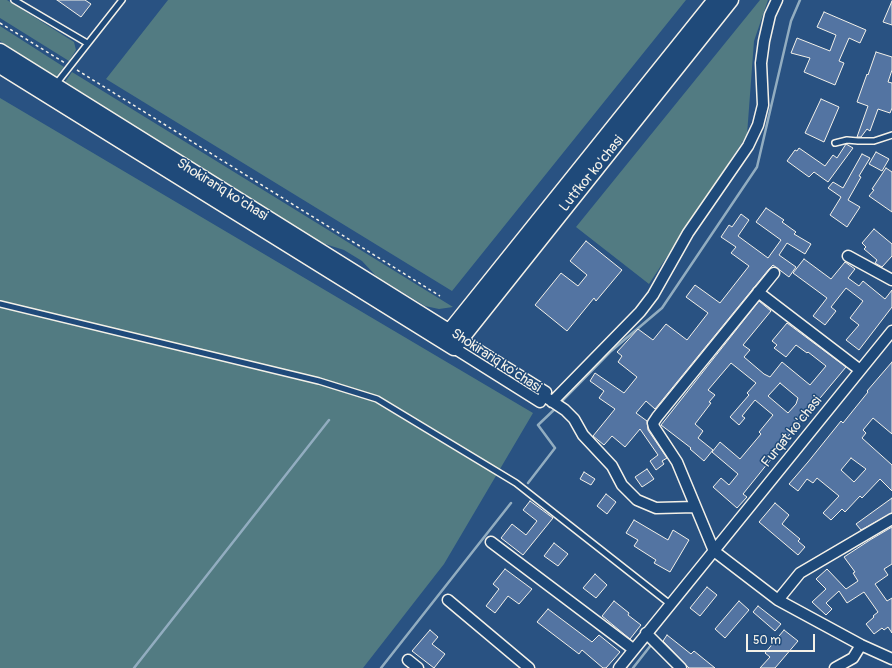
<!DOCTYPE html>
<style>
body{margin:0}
#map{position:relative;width:892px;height:668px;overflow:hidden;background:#295282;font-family:Pangolin,sans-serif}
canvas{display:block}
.scale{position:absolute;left:746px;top:634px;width:69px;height:18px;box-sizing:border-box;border:2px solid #f4f1e8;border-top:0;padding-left:5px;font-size:12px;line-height:14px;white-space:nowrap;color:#f4f1e8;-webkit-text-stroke:3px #1f4a7a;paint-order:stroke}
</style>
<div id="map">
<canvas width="892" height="668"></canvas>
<div class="scale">50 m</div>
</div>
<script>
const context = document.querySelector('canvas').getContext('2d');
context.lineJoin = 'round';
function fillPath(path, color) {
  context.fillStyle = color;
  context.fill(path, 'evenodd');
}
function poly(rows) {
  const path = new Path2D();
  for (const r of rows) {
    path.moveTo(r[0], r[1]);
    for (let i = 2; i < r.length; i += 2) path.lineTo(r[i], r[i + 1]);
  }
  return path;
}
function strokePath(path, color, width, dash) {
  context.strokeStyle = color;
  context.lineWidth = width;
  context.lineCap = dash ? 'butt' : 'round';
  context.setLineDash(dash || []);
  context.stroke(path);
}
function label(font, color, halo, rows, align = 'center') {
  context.font = font + ' Pangolin,sans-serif';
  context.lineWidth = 3;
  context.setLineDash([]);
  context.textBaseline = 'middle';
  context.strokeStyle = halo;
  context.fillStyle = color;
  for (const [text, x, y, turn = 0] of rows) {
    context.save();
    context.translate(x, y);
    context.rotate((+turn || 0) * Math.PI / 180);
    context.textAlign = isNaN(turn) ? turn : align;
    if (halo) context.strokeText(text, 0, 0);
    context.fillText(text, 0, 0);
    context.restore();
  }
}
const green = poly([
 [0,0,7,0,74,42,76,50,69,61,0,18],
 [168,0,686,0,452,291,106,79],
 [760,0,768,0,754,41,747,135,649,284,576,227],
 [0,26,64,67,56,77,0,41],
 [72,72,453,307,439,309,425,306,376,276,362,261,344,250,322,243,65,82],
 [0,98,533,413,444,564,363,668,0,668]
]);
const stream = poly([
 [560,403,610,352,662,308,757,167,791,21,800,0],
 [528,483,555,448,538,425,557,407],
 [134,668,329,420],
 [381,668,511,503],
 [633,668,651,645]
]);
const building = poly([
 [57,0,85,0,91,4,81,17,57,0],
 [892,1,892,25,883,22,892,1],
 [824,12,866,30,860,43,849,38,839,61,844,63,835,85,804,72,810,58,791,53,797,38,830,51,836,35,817,27,824,12],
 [876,52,892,57,892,70,888,82,892,83,892,108,890,113,878,109,870,131,867,129,861,137,857,137,868,106,857,102,867,74,868,75,876,52],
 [821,99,839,107,824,142,805,133,821,99],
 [846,144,853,148,828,182,814,172,809,177,787,161,795,150,797,151,799,148,825,166,833,155,837,158,846,144],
 [876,152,889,159,882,171,869,164,876,152],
 [862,154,870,158,859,176,861,177,848,200,860,207,847,227,830,215,841,197,828,188,833,182,843,188,862,154],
 [886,168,892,172,892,212,869,196,874,190,872,189,886,168],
 [766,208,784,220,782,222,796,232,794,234,811,244,805,254,787,243,779,255,796,267,789,277,773,265,769,269,655,409,646,401,636,413,647,421,648,430,667,458,662,461,664,464,656,470,650,461,658,455,640,429,625,447,612,436,604,445,593,436,615,409,599,398,604,391,590,381,595,373,624,393,637,377,618,362,622,356,617,352,638,329,653,340,666,324,687,340,708,313,686,297,695,285,720,303,749,266,731,253,736,247,721,237,729,225,732,227,741,214,749,220,738,236,768,258,781,240,756,222,766,208],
 [874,229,892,244,892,256,882,267,875,263,877,260,864,249,866,247,862,243,874,229],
 [586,241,622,270,596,301,594,298,567,331,535,305,561,273,578,286,587,275,570,261,586,241],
 [804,259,831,279,845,262,855,269,848,278,859,286,863,281,885,299,892,290,892,307,859,350,846,340,859,325,850,318,863,301,846,288,831,307,836,311,825,325,813,316,827,298,793,273,804,259],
 [759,301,771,311,743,345,750,350,744,357,764,374,770,377,782,362,810,385,826,366,808,352,807,353,796,345,786,357,774,348,777,345,772,341,787,323,846,367,775,452,776,453,743,494,747,497,737,508,713,487,721,478,729,485,738,474,712,452,720,442,740,459,761,434,759,432,773,415,755,400,742,416,745,418,739,425,730,417,749,395,747,393,756,383,731,363,708,390,715,395,709,402,711,403,695,424,703,431,698,438,713,450,704,461,690,449,691,448,661,425,759,301],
 [780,383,798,398,796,404,788,413,768,396,780,383],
 [892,362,892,434,873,418,863,430,866,433,862,438,892,465,892,491,880,479,862,498,860,496,845,512,842,509,831,520,823,513,839,496,817,478,813,483,807,479,798,491,789,484,808,462,841,421,843,423,868,392,867,391,892,362],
 [851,458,866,469,854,482,841,470,851,458],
 [647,469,654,479,642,487,635,477,647,469],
 [584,472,595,479,591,485,580,479,584,472],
 [606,494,616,502,607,514,597,506,606,494],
 [892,498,892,513,861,530,856,524,892,498],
 [530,501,553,518,523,555,501,538,512,524,526,535,537,521,523,510,530,501],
 [775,503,789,515,782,524,800,539,798,541,805,547,798,555,759,522,775,503],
 [634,520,668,540,673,530,689,540,670,572,654,563,656,560,634,546,638,540,626,533,634,520],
 [892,527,892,564,884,569,888,575,875,584,887,601,892,598,892,633,888,627,884,630,882,628,874,634,866,624,874,617,873,616,878,612,864,592,847,603,839,591,826,603,832,609,826,615,812,602,826,589,816,579,827,569,846,589,858,581,853,573,855,572,844,557,870,540,892,527],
 [554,543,568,554,558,566,544,556,554,543],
 [505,569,532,589,519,604,508,596,495,613,486,606,499,589,493,584,505,569],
 [595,574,607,585,596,598,583,588,595,574],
 [707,587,717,595,700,616,690,608,707,587],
 [614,601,629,613,628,615,641,625,630,639,602,616,614,601],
 [739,601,749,610,725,638,715,629,739,601],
 [758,606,781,624,775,631,753,612,758,606],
 [548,609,592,642,599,635,620,652,606,668,603,668,582,650,579,654,537,622,548,609],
 [430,630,438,637,432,644,445,654,434,668,412,651,430,630],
 [784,630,798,641,775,668,760,668,770,657,765,653,784,630],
 [667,635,691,654,694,651,715,668,689,668,663,641,667,635]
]);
const path = poly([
 [0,23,65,63],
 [77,70,440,296]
]);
const lane = poly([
 [14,0,87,43],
 [56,84,122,0],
 [835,143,847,140,858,141,874,141,892,135],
 [0,304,319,381,377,399,516,483,670,604]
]);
const street = poly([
 [848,256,892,280],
 [774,273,657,417,653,423,654,427,677,462,714,551,778,600,861,645,892,659],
 [758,292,860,370],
 [454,348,540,402,546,392,461,339],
 [547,398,565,410,574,419,583,435,612,466,622,485,637,500,656,508,695,507],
 [552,402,640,312,653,295,688,233,748,146,758,125,763,105,761,63,764,41,770,15,777,0],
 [491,542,633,649],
 [448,600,529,668],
 [778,600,800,573,892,519],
 [646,633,681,668],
 [408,660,418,668],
 [619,668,892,331],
 [835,668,853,658,861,645]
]);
const secondary = poly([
 [0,51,461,339],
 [0,66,454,348,731,0],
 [444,338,715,0]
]);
const streetNames = [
 ["Lutfkor ko'chasi",592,174,-51],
 ["Shokirariq ko'chasi",222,190,32],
 ["Shokirariq ko'chasi",496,361,33],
 ["Furqat ko'chasi",792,432,-51]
];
fillPath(green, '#527b82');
strokePath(stream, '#92adc0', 2.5);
fillPath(building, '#5374a2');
strokePath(building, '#f4f1e8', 1);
strokePath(lane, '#f4f1e8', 8);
strokePath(street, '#f4f1e8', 13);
strokePath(secondary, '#f4f1e8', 17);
strokePath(path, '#f4f1e8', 1.5, [3, 3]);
strokePath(lane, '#1f4a7a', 5);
strokePath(street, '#1f4a7a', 10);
strokePath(secondary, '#1f4a7a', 14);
label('14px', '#f4f1e8', '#1f4a7a', streetNames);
</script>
